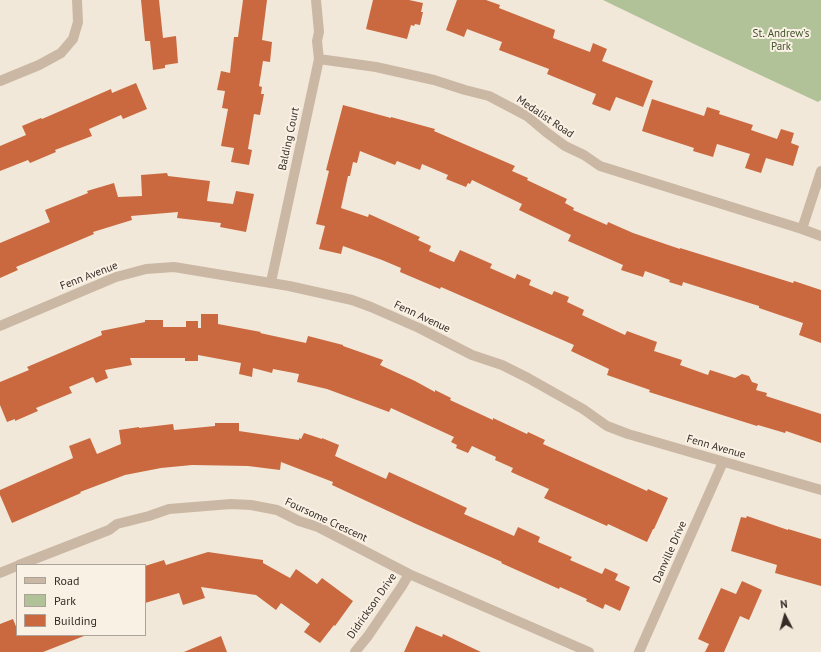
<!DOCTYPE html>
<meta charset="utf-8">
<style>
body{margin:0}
#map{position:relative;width:821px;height:652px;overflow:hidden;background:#f2e8d9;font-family:"PT Sans",sans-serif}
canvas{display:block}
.legend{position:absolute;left:16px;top:564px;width:130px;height:72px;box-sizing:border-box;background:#faf1e5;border:1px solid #aba299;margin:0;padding:5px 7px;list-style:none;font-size:12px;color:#352c26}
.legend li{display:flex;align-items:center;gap:8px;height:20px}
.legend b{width:20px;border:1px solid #aba299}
.north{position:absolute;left:765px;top:596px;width:40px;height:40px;-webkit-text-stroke:3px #faf1e5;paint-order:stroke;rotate:354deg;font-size:11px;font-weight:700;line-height:16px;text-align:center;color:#352c26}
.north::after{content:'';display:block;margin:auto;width:14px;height:18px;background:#352c26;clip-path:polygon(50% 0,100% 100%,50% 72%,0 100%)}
</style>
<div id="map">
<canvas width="821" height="652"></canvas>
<ul class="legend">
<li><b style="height:5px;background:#cab8a4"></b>Road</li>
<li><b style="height:11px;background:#b1c198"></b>Park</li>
<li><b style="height:11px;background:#ca693f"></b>Building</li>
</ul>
<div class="north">N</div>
</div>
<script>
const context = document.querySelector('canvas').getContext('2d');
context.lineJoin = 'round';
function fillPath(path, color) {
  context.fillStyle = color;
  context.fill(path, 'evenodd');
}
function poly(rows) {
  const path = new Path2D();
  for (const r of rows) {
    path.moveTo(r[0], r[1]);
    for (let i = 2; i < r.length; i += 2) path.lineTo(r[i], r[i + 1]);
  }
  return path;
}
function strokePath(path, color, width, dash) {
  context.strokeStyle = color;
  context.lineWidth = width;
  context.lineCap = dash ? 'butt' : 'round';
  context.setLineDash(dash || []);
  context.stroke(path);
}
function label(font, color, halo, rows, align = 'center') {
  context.font = font + ' "PT Sans",sans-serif';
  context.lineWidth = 4;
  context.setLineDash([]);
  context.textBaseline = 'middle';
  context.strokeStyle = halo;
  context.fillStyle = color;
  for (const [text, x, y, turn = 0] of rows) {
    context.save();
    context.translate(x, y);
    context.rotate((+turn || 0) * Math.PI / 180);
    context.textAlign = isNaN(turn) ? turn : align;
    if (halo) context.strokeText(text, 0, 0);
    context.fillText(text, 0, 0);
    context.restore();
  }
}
const green = poly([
 [603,0,821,0,821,100,818,102,694,44]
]);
const building = poly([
 [141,0,159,0,163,38,176,36,178,63,165,65,165,68,153,70,150,41,145,41],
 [243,0,267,0,262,40,272,42,270,62,263,61,259,86,262,87,261,94,264,94,260,115,254,114,248,149,252,150,249,165,231,162,234,148,221,146,228,109,222,108,225,91,217,90,221,71,230,73,234,37,238,37],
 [373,0,409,0,423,3,421,12,423,12,420,25,415,24,414,26,411,25,407,39,366,29],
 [457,0,486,0,500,5,499,8,555,30,553,38,590,52,593,43,607,49,602,61,653,81,643,107,616,97,610,111,592,104,596,94,547,74,549,69,499,50,502,42,467,29,464,37,446,30],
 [136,83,147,109,123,119,121,115,89,129,92,136,55,150,56,152,30,163,28,160,0,171,0,146,26,135,22,126,41,118,42,119,111,89,112,93],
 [652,99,704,116,707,107,720,111,719,114,753,125,751,130,777,139,781,129,794,133,791,143,799,146,793,166,766,158,761,173,745,168,750,154,717,144,713,157,693,151,694,148,642,131],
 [343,105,391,118,391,117,435,129,434,131,515,166,512,171,528,178,527,180,567,199,565,203,574,208,573,210,607,225,608,222,633,233,680,249,680,248,793,283,794,281,821,290,821,343,799,335,803,323,759,308,759,306,683,282,682,286,669,282,670,280,645,271,643,277,621,270,623,265,568,241,571,235,519,210,522,204,472,180,470,184,468,183,466,187,446,179,448,175,422,164,420,170,397,161,395,165,360,151,357,163,353,162,350,176,348,176,341,208,368,217,369,214,420,237,418,240,431,246,429,251,454,262,460,250,492,264,490,268,515,279,517,274,531,280,529,285,552,295,554,291,569,297,567,302,584,310,582,315,625,335,627,331,657,342,654,351,682,360,680,365,708,375,710,370,735,378,742,374,749,376,752,382,758,384,756,390,767,393,766,396,821,414,821,443,786,431,785,433,758,425,757,426,649,392,650,390,607,375,609,369,571,351,574,345,441,287,440,289,400,272,401,268,382,260,343,246,341,254,319,249,325,226,316,224,329,171,326,170],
 [167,173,168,176,210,181,207,201,233,204,236,191,254,194,246,232,220,227,221,223,177,218,178,212,131,216,132,220,93,232,94,234,16,267,18,270,0,278,0,243,50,222,45,210,88,193,87,191,114,183,118,197,142,196,141,175],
 [201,314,218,314,218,324,261,332,260,333,306,343,308,336,343,345,343,346,383,360,380,365,415,381,435,392,435,390,451,398,450,400,493,420,493,418,527,434,528,432,545,440,543,444,647,491,648,489,668,498,654,529,653,529,647,542,608,524,607,526,544,498,549,489,511,472,513,468,495,460,496,457,472,446,468,453,456,448,457,445,451,442,454,437,391,408,389,412,327,389,297,382,299,374,273,369,272,373,253,368,252,377,239,374,241,363,198,355,198,361,185,361,185,358,130,358,132,365,105,370,108,378,96,383,93,377,69,387,72,393,36,408,38,411,15,421,15,419,7,422,0,405,0,382,29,370,27,367,102,335,101,331,145,322,145,320,163,320,163,327,186,327,186,321,198,321,198,328,201,328],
 [215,423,239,423,239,431,299,440,299,438,301,439,304,433,322,439,322,438,339,445,335,456,386,479,389,472,424,488,467,508,464,514,514,536,518,527,540,537,538,542,572,557,570,560,602,574,605,568,618,574,615,580,630,587,620,611,605,604,603,609,586,601,587,599,560,587,559,589,501,563,502,562,416,524,332,485,333,482,281,462,280,470,248,466,192,465,161,468,125,475,80,492,81,493,12,523,0,495,0,490,34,475,73,458,69,446,90,438,97,454,121,444,119,430,139,427,139,428,173,424,174,430,215,426],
 [747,516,788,530,788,529,821,539,821,586,775,573,777,565,731,551,741,517,746,518],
 [208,552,263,560,263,563,290,578,296,569,317,584,322,578,353,601,335,626,334,625,320,643,304,632,310,624,281,603,276,610,256,595,201,587,205,598,183,605,179,593,145,603,145,566,164,560,166,565],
 [742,581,762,590,749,620,740,616,724,652,705,652,709,644,698,639,721,588,736,594],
 [13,619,17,629,17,635,84,635,84,636,43,652,0,652,0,624],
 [416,626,442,637,443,634,481,652,404,652],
 [221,636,227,652,184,652]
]);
const minor = poly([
 [319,59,376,67,434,80,465,90,489,96,527,116,546,132,565,146,584,155,600,166,802,229,821,236],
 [0,81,39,65,61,53,73,39,78,22,77,0],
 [802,229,821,171],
 [271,282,319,59,317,41,319,32,316,0],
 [0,326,116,277,146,269,174,267,289,286,352,300,371,307,419,328,472,355,502,365,528,378,583,409,607,426,628,434,821,490],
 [19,565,109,530,117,524,149,516,169,509,231,504,251,505,277,510,299,521,318,527,409,574,589,652],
 [0,573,17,566],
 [355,652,368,636,402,586,409,574],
 [639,652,723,462]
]);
const parkNames = [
 ["St. Andrew’s",781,34],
 ["Park",781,47]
];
const streetNames = [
 ["Medalist Road",545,117,34],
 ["Balding Court",289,139,-78],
 ["Fenn Avenue",89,276,-21],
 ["Fenn Avenue",422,317,25],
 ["Fenn Avenue",716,447,16],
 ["Foursome Crescent",326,520,25],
 ["Danville Drive",670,552,-66],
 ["Didrickson Drive",372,606,-55]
];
fillPath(green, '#b1c198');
fillPath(building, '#ca693f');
strokePath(minor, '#cab8a4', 10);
label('11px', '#425429', '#faf1e5', parkNames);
label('11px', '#352c26', '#faf1e5', streetNames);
</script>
